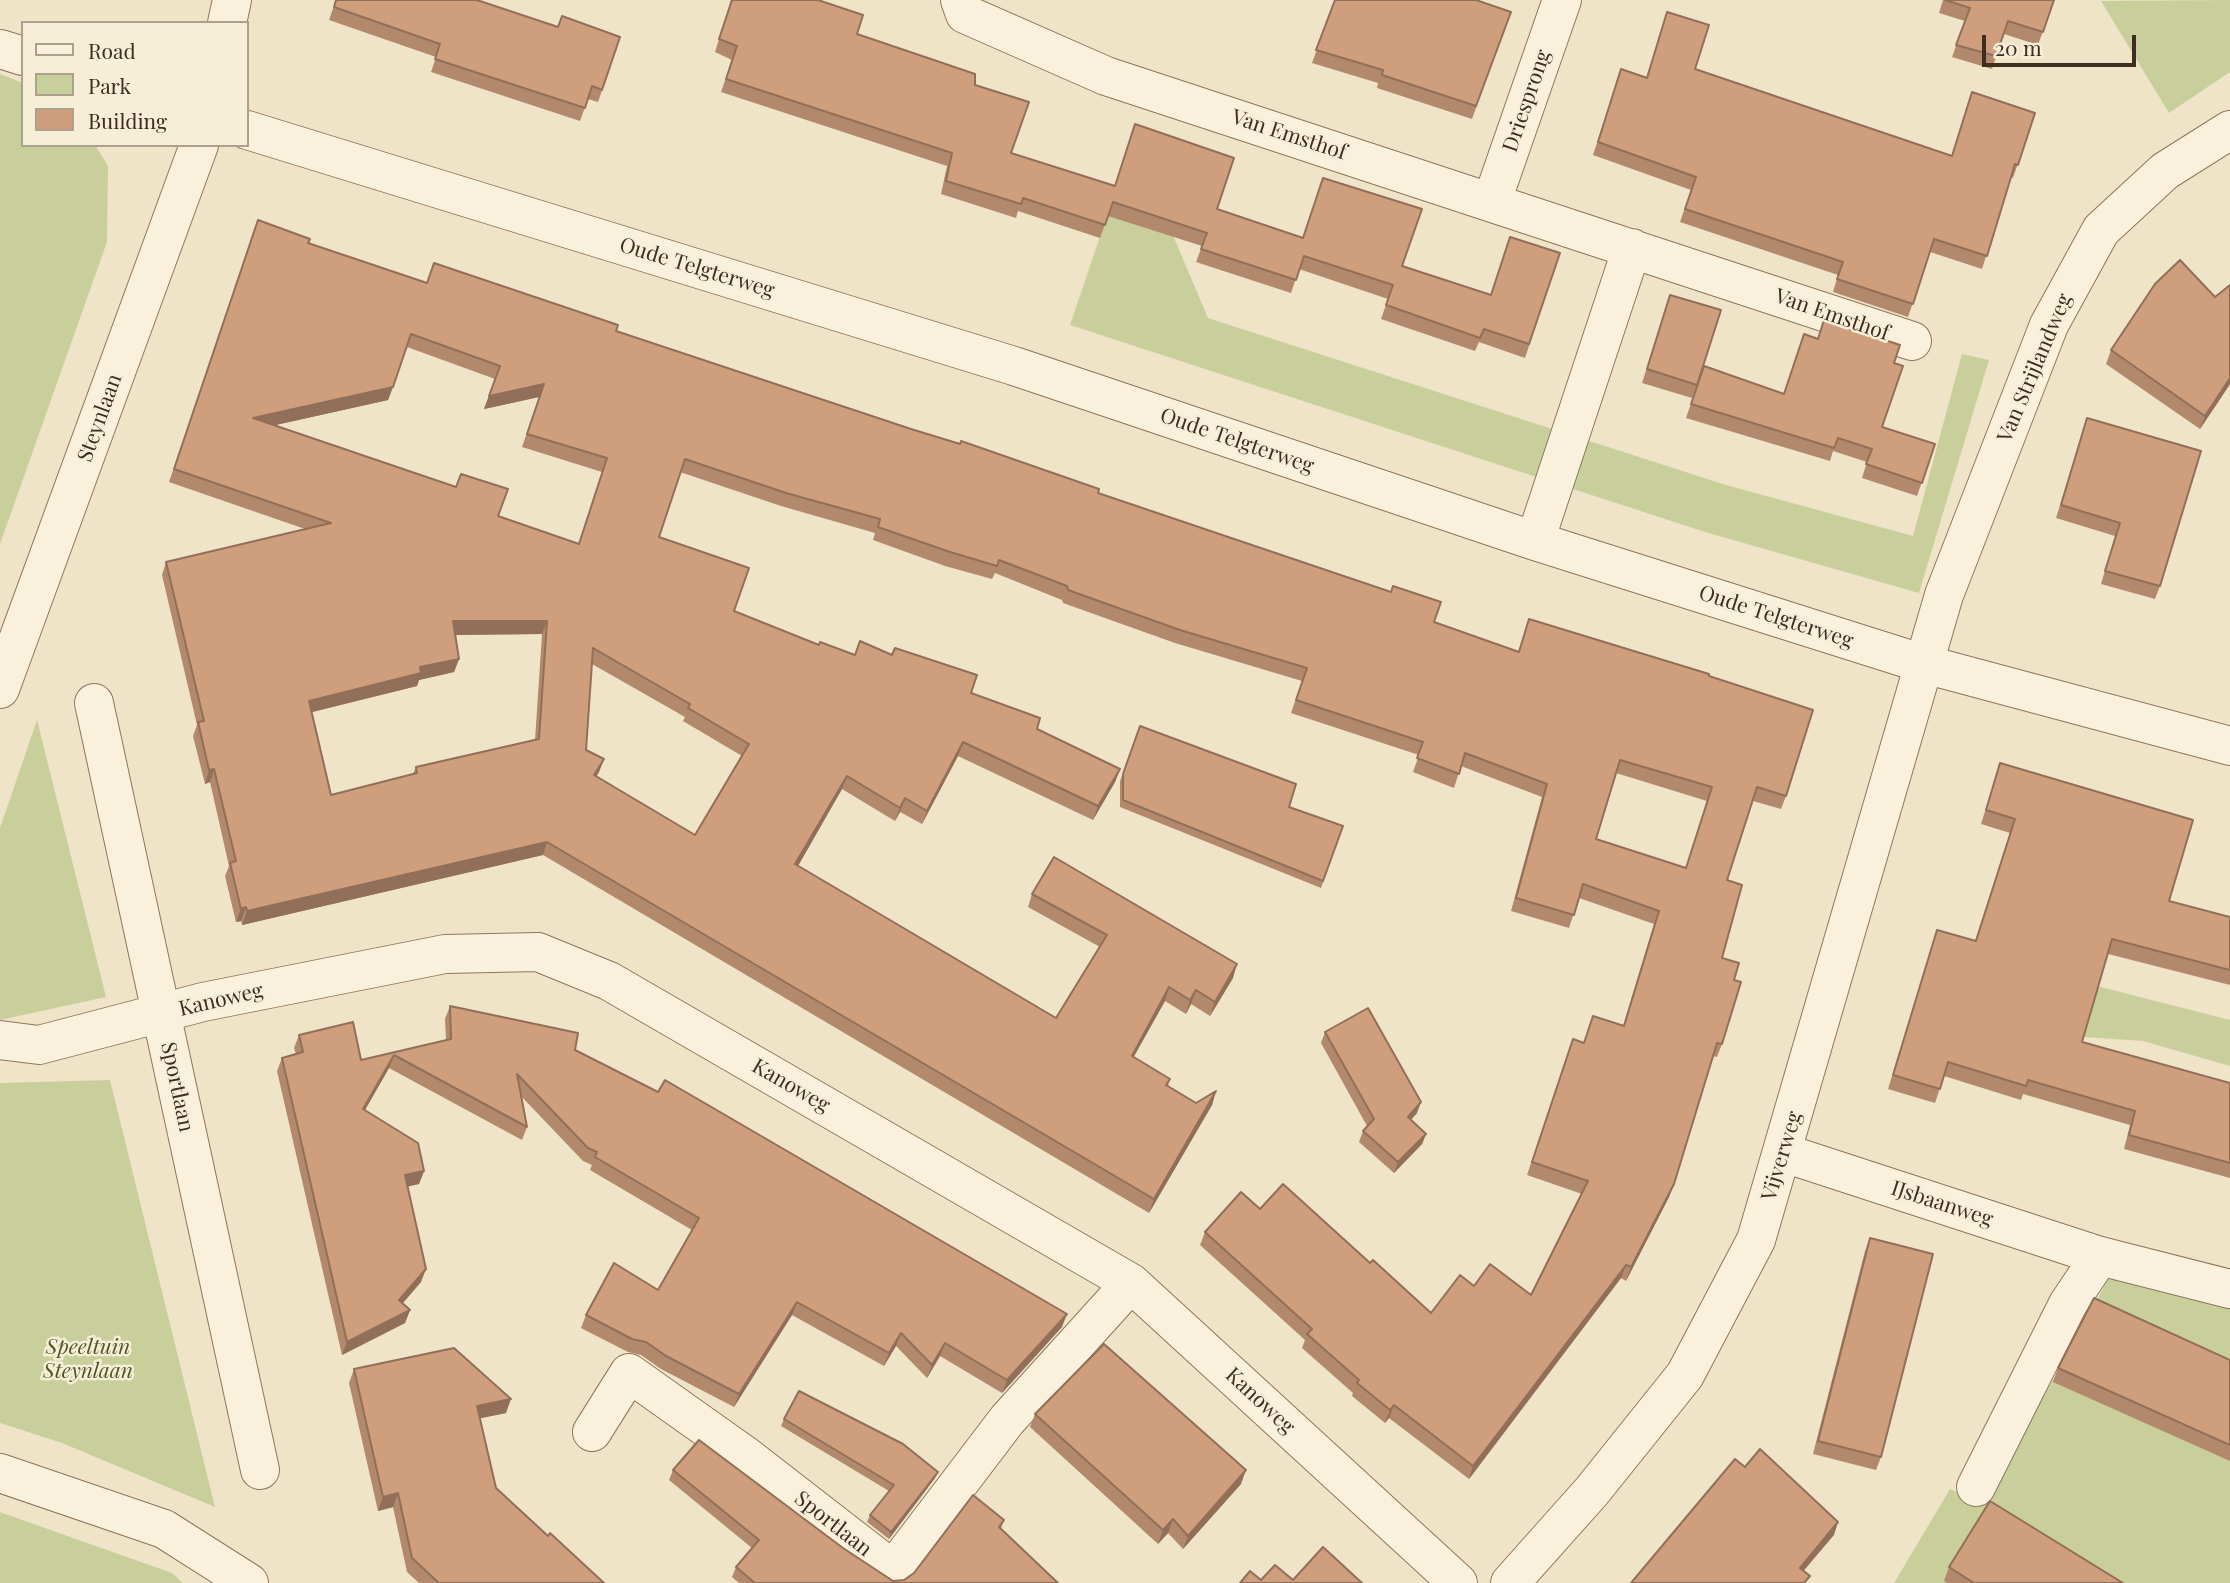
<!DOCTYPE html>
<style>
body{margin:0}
#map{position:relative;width:2230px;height:1583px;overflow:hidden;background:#f0e4c8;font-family:"Playfair Display",serif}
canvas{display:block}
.legend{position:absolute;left:21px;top:21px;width:228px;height:126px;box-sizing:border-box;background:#f7eed8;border:2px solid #ada18e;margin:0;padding:9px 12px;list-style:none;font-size:21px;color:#3d2e20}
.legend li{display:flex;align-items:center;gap:14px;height:35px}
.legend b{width:35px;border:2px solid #ada18e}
.scale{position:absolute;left:1982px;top:35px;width:154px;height:32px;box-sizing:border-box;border:4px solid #3d2e20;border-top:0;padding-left:9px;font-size:21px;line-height:24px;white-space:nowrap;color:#3d2e20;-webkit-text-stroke:5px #f7eed8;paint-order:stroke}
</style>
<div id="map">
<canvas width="2230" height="1583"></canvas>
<ul class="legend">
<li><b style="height:9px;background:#faf1dc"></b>Road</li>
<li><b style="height:19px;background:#c9cf9b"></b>Park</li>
<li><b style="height:19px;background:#cf9f7d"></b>Building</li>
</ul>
<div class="scale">20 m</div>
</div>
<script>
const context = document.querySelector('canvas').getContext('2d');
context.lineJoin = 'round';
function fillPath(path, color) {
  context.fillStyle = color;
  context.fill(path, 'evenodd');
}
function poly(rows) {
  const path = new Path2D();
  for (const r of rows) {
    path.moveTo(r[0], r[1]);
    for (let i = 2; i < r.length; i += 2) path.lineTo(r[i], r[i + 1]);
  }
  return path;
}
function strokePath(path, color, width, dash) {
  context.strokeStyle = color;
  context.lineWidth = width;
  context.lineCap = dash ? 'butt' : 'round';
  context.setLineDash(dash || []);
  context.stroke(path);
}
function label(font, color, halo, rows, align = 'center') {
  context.font = font + ' "Playfair Display",serif';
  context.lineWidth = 5;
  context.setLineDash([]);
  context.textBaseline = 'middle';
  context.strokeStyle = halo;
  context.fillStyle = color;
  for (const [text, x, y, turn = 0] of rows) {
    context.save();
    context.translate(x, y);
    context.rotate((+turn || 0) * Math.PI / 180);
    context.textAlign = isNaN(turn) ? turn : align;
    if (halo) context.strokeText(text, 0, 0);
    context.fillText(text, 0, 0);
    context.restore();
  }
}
const green = poly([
 [2230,0,2230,72,2169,113,2101,1],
 [0,74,23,83,23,145,95,145,108,166,107,242,0,544],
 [1109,210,1172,233,1208,318,1726,485,1913,536,1962,354,1989,360,1919,593,1705,532,1070,325],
 [37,720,106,997,0,1020,0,828],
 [2089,984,2230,1020,2230,1066,2143,1041,2068,1036],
 [110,1080,215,1507,62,1443,0,1423,0,1083],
 [2112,1272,2230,1305,2230,1583,1894,1583,1950,1489,1984,1505],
 [0,1512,172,1573,183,1583,0,1583]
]);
const minor = poly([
 [960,0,965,14,1106,76,1912,341],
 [227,23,232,0],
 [0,49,23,56],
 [247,130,1014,366,1535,541,1924,664,2230,746],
 [1492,201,1562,0],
 [1535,541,1632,248],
 [0,689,199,145],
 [94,703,260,1470],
 [0,1040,39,1045,203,1002,445,954,538,952,609,981,1131,1283,1458,1583],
 [1784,1153,2100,1256,2230,1289],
 [592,1432,629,1373,746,1456,893,1570,1007,1420,1131,1283],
 [0,1473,164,1529,249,1583],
 [1976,1487,2068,1304,2100,1256],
 [1510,1583,1592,1491,1685,1375,1756,1240,1944,595,2049,325,2101,230,2165,171,2230,130]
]);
const wall = poly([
 [336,0,558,27,620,37,598,102,588,99,580,121,431,72,436,57,329,20],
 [731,0,818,0,857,34,975,85,1011,153,1114,186,1217,209,1302,237,1402,266,1491,295,1560,253,1525,358,1479,342,1475,351,1381,319,1388,299,1299,269,1291,293,1196,262,1202,246,1108,216,1100,238,1018,211,1016,218,941,194,947,166,721,92,732,60,715,52],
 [1335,0,1511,12,1472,119,1377,88,1378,83,1312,63],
 [1943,0,2054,0,2038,45,2004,34,1992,69,1952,57,1965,21,1939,13],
 [1667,12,1695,69,1952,156,1972,92,2035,113,2013,178,2011,177,1982,269,1930,252,1908,317,1833,292,1838,275,1680,222,1691,190,1593,155,1621,69,1647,77],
 [258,220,308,243,427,283,616,331,1098,493,1434,622,1518,652,1529,619,1709,676,1786,796,1781,809,1753,801,1727,880,1722,958,1734,980,1722,1044,1717,1057,1713,1056,1669,1197,1626,1281,1621,1278,1469,1479,1389,1418,1385,1423,1352,1396,1353,1393,1302,1348,1305,1340,1200,1245,1205,1232,1260,1209,1370,1263,1431,1313,1474,1286,1531,1295,1582,1194,1527,1175,1568,1052,1584,1043,1593,1016,1623,1026,1654,924,1579,898,1569,928,1511,911,1542,797,1461,766,1454,788,1413,772,1419,755,1291,713,1302,681,1175,643,1063,603,1062,600,995,573,992,579,945,566,873,540,875,533,781,506,680,472,659,537,734,611,819,645,855,655,971,693,1037,729,1120,769,1115,782,1093,820,958,756,922,824,900,812,895,821,842,789,798,866,1056,1018,1100,947,1028,907,1032,894,1233,978,1210,1016,1191,1004,1186,1014,1165,1001,1133,1057,1170,1079,1168,1086,1196,1103,1216,1091,1212,1105,1149,1213,543,855,242,925,241,921,236,922,225,876,229,866,210,782,205,784,193,736,197,725,162,575,166,562,305,529,169,482],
 [407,347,495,379,484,409,539,397,522,447,602,472,579,544,498,516,275,425,388,400],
 [542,634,535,740,416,767,413,774,331,795,312,712,417,686,419,680,454,672,459,659,455,635],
 [592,664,685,717,683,721,742,756,695,835,597,776,604,759,586,750],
 [1616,773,1707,801,1686,868,1596,839],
 [2230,285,2230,384,2200,429,2106,364,2111,350,2215,297],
 [1670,295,1697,385,1692,398,1642,383],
 [1894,363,1882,427,1935,444,1917,496,1862,478,1867,462,1833,451,1830,461,1686,418,1704,366,1784,394],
 [2087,418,2160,586,2155,599,2101,584,2115,536,2056,518],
 [1140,726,1289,807,1343,826,1321,888,1120,807,1120,781],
 [2000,763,2169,901,2230,917,2230,985,2108,954,2082,1042,2230,1083,2230,1178,2124,1149,2130,1125,2023,1094,2021,1100,1944,1076,1935,1103,1888,1089,1937,930,1975,941,2010,833,1981,824],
 [450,1006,575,1050,1062,1327,1002,1393,940,1356,927,1378,896,1346,884,1366,792,1315,734,1407,661,1369,641,1355,628,1352,581,1328,586,1315,658,1290,692,1230,590,1170,592,1165,583,1161,521,1096,527,1127,522,1140,389,1068,365,1110,424,1171,419,1184,408,1186,421,1282,403,1303,410,1310,405,1323,342,1355,277,1071,282,1058,296,1054,294,1048,299,1035,361,1060,446,1040,445,1019],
 [1325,1032,1417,1113,1411,1120,1426,1134,1422,1144,1394,1173,1359,1142,1363,1131,1367,1126,1321,1043],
 [1870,1238,1881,1457,1876,1470,1813,1454,1865,1251],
 [2230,1360,2230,1461,2053,1382,2058,1368],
 [354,1369,506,1413,480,1418,496,1488,548,1536,604,1583,419,1583,407,1572,393,1507,378,1511,349,1383],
 [1035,1414,1241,1484,1183,1549,1168,1533,1158,1544,1030,1427],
 [784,1419,935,1478,889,1539,867,1522,870,1515,889,1491,781,1426],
 [673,1470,843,1548,893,1581,904,1580,1004,1520,1001,1529,1058,1583,739,1583,732,1577,736,1567,752,1548,669,1480],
 [1949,1567,2123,1583,1947,1583,1944,1581]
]);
const shadedWall = poly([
 [2230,378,2230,384,2200,429,2205,416],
 [544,384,539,397,484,409,489,396],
 [393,387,388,400,249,431,253,418],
 [453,621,547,621,542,634,448,635],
 [459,659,454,672,419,680,417,686,304,714,309,701,420,667],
 [963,742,958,756,922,824,927,811],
 [604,759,599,772,589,788,594,775],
 [214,769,210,782,205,784,209,770],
 [1120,769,1115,782,1093,820,1098,806],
 [847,776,842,789,791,878,795,864],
 [905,798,900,812,895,821,900,808],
 [547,842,543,855,242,925,247,911],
 [246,907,241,921,236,922,241,909],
 [1237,964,1233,978,1210,1016,1215,1002],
 [1169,987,1165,1001,1127,1069,1132,1056],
 [1196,990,1191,1004,1186,1014,1190,1000],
 [394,1055,389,1068,358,1122,363,1109],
 [1216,1091,1212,1105,1149,1213,1154,1199],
 [1421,1102,1417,1113,1404,1127,1408,1117],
 [1426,1134,1422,1144,1394,1173,1398,1162],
 [424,1171,419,1184,401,1188,405,1175],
 [1674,1184,1669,1197,1626,1281,1631,1267],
 [1626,1265,1621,1278,1469,1479,1473,1466],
 [426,1269,421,1282,394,1313,399,1300],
 [797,1302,792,1315,734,1407,739,1394],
 [410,1310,405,1323,342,1355,347,1342],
 [1067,1314,1062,1327,1002,1393,1007,1380],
 [901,1333,896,1346,884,1366,889,1353],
 [945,1343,940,1356,927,1378,932,1365],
 [511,1399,506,1413,472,1420,477,1406],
 [1394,1405,1389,1418,1385,1423,1390,1410],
 [1246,1470,1241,1484,1183,1549,1188,1536],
 [938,1472,935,1478,889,1539,891,1532],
 [398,1493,393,1507,378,1511,383,1497],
 [1173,1519,1168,1533,1158,1544,1163,1530],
 [1838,1522,1834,1535,1795,1581,1800,1568]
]);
const building = poly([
 [336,0,477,0,558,27,562,16,620,37,602,90,592,86,585,108,435,59,440,44,334,7,336,0],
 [732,0,818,0,863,15,857,34,975,74,975,85,1029,102,1011,153,1115,186,1135,124,1234,158,1217,209,1303,238,1323,178,1422,209,1402,266,1491,295,1510,237,1560,253,1529,344,1484,329,1480,338,1386,305,1393,285,1304,256,1296,280,1201,249,1207,233,1113,202,1105,225,1023,198,1021,204,946,181,952,153,726,79,737,46,719,39,732,0],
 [1335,0,1476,0,1511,12,1476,106,1382,75,1383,70,1316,50,1335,0],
 [1945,0,2054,0,2043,32,2008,21,1996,56,1956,45,1970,8,1945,0],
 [1667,12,1709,25,1695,69,1952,156,1972,92,2035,113,2018,165,2015,164,1987,256,1934,239,1913,304,1837,279,1843,262,1685,209,1696,177,1598,142,1621,69,1647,78,1667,12],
 [258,220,310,239,308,243,427,283,434,263,618,325,616,331,911,429,960,444,961,441,1099,489,1098,493,1391,592,1393,586,1441,602,1434,622,1519,652,1529,619,1709,674,1709,676,1813,710,1786,796,1757,787,1727,880,1742,885,1722,958,1739,963,1734,980,1741,982,1722,1044,1717,1043,1674,1184,1631,1267,1626,1265,1473,1466,1394,1405,1390,1410,1357,1383,1359,1380,1307,1334,1312,1329,1205,1232,1241,1192,1260,1209,1283,1184,1370,1263,1373,1260,1431,1313,1460,1275,1474,1286,1490,1264,1531,1295,1588,1181,1532,1162,1573,1039,1584,1043,1593,1016,1624,1026,1659,911,1583,884,1574,915,1516,898,1547,784,1465,753,1459,774,1417,758,1423,742,1296,700,1307,668,1180,630,1068,590,1067,586,999,560,997,566,950,552,878,527,880,519,786,493,685,459,659,537,749,568,734,611,819,645,820,642,855,655,860,641,892,655,895,648,977,675,971,693,1040,718,1037,729,1120,769,1098,806,963,742,927,811,905,798,900,808,847,776,795,864,1056,1018,1107,935,1032,894,1054,857,1237,964,1215,1002,1196,990,1190,1000,1169,987,1132,1056,1170,1079,1166,1085,1196,1103,1216,1091,1154,1199,547,842,247,911,246,907,241,909,230,863,236,861,214,769,209,770,198,722,204,721,166,562,331,523,174,469,258,220],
 [411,334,500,366,489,396,544,384,527,434,607,458,579,544,498,516,508,489,461,474,456,487,253,418,393,387,411,334],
 [453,621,547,621,539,739,416,767,417,773,331,795,309,701,421,673,420,667,459,659,453,621],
 [593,648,690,704,688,708,749,744,695,835,594,775,604,759,586,750,593,648],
 [1620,760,1712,787,1686,868,1596,839,1620,760],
 [2180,260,2215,297,2230,285,2230,378,2205,416,2111,350,2155,284,2180,260],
 [1670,295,1721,310,1697,385,1647,369,1670,295],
 [1824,320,1900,345,1894,363,1903,366,1882,427,1935,444,1922,483,1866,464,1872,449,1838,438,1834,448,1691,404,1704,366,1784,394,1804,334,1818,339,1824,320],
 [2087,418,2201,451,2160,586,2105,571,2120,523,2061,505,2087,418],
 [1140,726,1296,784,1289,807,1343,826,1323,881,1123,800,1123,774,1140,726],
 [2000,763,2193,820,2169,901,2230,917,2230,970,2112,939,2082,1042,2230,1083,2230,1163,2129,1135,2135,1111,2028,1080,2026,1086,1948,1062,1940,1089,1893,1075,1937,930,1976,941,2015,819,1986,810,2000,763],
 [450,1006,578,1033,575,1050,658,1092,665,1080,1067,1314,1007,1380,945,1343,932,1365,901,1333,889,1353,797,1302,739,1394,666,1356,646,1342,632,1339,586,1315,614,1263,658,1290,699,1218,595,1157,597,1152,588,1148,517,1074,527,1127,394,1055,363,1109,418,1143,424,1171,405,1175,426,1269,399,1300,410,1310,347,1342,282,1058,303,1052,299,1035,353,1022,361,1060,451,1039,450,1006],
 [1368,1008,1421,1102,1408,1117,1426,1134,1398,1162,1363,1131,1374,1119,1325,1032,1368,1008],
 [1870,1238,1933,1254,1881,1457,1818,1441,1870,1238],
 [2094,1298,2230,1360,2230,1445,2058,1368,2094,1298],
 [1104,1344,1246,1470,1188,1536,1173,1519,1163,1530,1035,1414,1104,1344],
 [454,1348,511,1399,477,1406,496,1488,548,1536,550,1533,604,1583,439,1583,412,1558,398,1493,383,1497,354,1369,454,1348],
 [799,1391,903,1444,938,1472,891,1532,870,1515,894,1485,784,1419,799,1391],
 [699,1440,843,1548,893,1581,904,1580,914,1573,973,1495,1004,1520,999,1527,1058,1583,755,1583,736,1567,759,1540,673,1470,699,1440],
 [1760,1449,1838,1522,1800,1568,1810,1576,1804,1583,1631,1583,1735,1459,1745,1467,1760,1449],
 [1990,1501,2123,1583,1974,1583,1949,1567,1990,1501],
 [1323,1547,1362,1583,1240,1583,1250,1571,1261,1580,1275,1565,1293,1580,1323,1547]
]);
const streetNames = [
 ["Driesprong",1527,101,-71],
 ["Van Emsthof",1289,135,18],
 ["Oude Telgterweg",697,268,17],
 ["Van Emsthof",1832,315,19],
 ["Van Strijlandweg",2035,368,-67],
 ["Steynlaan",100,418,-70],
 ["Oude Telgterweg",1237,441,19],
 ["Oude Telgterweg",1776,617,18],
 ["Kanoweg",221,1000,-13],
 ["Kanoweg",791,1086,30],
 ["Sportlaan",177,1087,78],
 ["Vijverweg",1782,1156,-73],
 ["IJsbaanweg",1942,1204,18],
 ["Kanoweg",1260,1401,43],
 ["Sportlaan",833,1524,38]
];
const parkNames = [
 ["Speeltuin",88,1347],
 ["Steynlaan",88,1371]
];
fillPath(green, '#c9cf9b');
strokePath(minor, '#8d765c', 40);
strokePath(minor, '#faf1dc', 38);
fillPath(wall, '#b2896c');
fillPath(shadedWall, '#916f58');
fillPath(building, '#cf9f7d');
strokePath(building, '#916f58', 2);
label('21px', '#3d2e20', '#f7eed8', streetNames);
label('italic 21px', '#4d5a26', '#f7eed8', parkNames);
</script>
